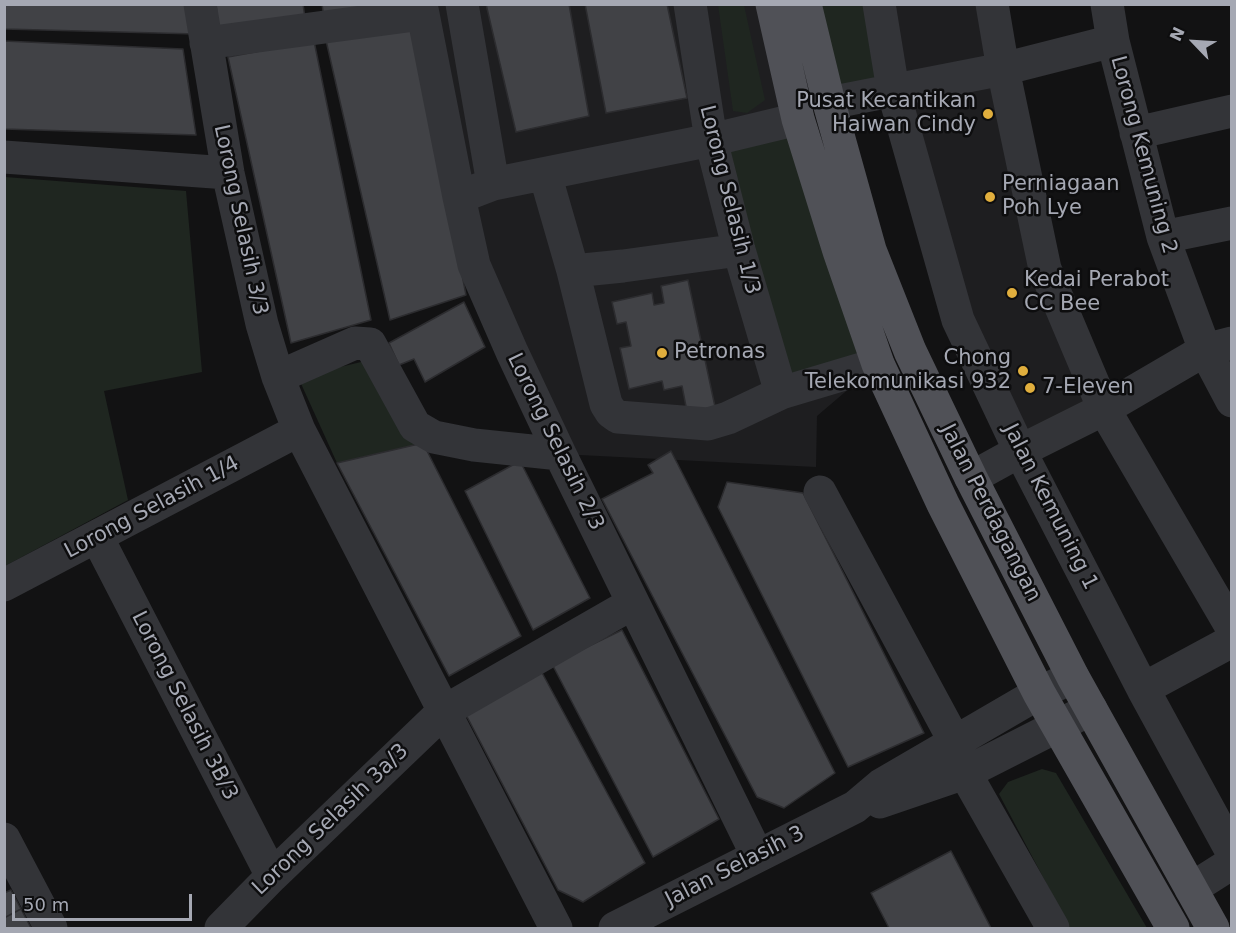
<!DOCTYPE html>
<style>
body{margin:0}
#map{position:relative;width:1236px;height:933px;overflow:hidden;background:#121213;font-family:"DejaVu Sans",sans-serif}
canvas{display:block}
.frame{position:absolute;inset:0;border:6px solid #a5a8b3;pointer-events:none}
.north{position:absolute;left:1164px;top:12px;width:60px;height:60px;-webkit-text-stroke:4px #0d0d0e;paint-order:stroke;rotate:295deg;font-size:16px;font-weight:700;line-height:24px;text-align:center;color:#a5a8b3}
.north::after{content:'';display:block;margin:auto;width:21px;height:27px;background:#a5a8b3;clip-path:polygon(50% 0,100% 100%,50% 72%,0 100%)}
.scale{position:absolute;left:12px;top:894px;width:180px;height:27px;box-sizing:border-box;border:3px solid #a5a8b3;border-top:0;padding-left:8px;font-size:18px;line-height:21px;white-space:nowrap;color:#a5a8b3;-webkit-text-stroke:4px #0d0d0e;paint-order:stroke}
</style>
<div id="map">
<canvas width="1236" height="933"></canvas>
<div class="frame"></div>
<div class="north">N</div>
<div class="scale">50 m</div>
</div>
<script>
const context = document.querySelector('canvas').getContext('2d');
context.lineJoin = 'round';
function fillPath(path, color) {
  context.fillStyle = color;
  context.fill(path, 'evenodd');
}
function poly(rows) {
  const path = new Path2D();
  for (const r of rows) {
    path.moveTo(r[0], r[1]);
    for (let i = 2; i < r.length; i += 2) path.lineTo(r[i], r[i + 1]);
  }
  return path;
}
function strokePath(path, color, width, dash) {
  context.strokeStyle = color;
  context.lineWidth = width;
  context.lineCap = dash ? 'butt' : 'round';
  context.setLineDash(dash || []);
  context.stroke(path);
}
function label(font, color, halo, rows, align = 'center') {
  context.font = font + ' "DejaVu Sans",sans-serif';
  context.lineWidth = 5;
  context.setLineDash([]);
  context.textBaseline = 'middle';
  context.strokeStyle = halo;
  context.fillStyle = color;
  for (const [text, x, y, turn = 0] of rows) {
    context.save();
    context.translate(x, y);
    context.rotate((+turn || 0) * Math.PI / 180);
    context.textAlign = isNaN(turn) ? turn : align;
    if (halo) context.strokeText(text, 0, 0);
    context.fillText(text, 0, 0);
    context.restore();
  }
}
const built = poly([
 [421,5,772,5,878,364,817,416,816,467,560,454,512,352],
 [879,5,992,5,1045,269,1104,409,1020,451,958,320]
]);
const green = poly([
 [718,5,744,5,765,100,747,113,733,111],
 [805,5,879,5,893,90,829,103],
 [798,119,878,364,781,393,711,140],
 [5,177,186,191,202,372,104,391,128,500,5,566],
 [378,358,423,443,337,463,298,377],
 [1042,769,1056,773,1147,928,1070,928,999,794,1008,782]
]);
const building = poly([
 [4,4,191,4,196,34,4,29,4,4],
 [216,4,303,4,305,18,218,29,216,4],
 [322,4,407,4,324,18,322,4],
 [486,4,569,4,589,116,516,132,486,4],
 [585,4,667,4,687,98,606,113,585,4],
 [413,26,466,295,390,320,325,36,413,26],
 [4,41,183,49,196,135,4,129,4,41],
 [314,41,371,320,291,343,228,57,314,41],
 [688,280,717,416,689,422,682,386,664,390,662,381,629,389,620,348,631,346,626,322,617,324,612,302,652,293,654,305,664,303,661,286,688,280],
 [464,302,485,347,425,382,414,359,399,365,389,343,464,302],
 [423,443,521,636,449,676,337,463,423,443],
 [671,451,835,773,784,808,757,797,602,499,653,473,648,465,671,451],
 [520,461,590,598,533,630,465,491,520,461],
 [727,482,803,493,924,733,848,767,718,507,727,482],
 [622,630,719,819,653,857,552,664,622,630],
 [540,669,645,863,583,902,558,890,463,709,540,669],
 [951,851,991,928,889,928,871,893,951,851],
 [11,890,21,909,4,918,4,893,11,890],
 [21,909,31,928,4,928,4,918,21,909]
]);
const minor = poly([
 [200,4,228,173,262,324,278,377,299,430,556,928],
 [421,4,459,197,474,265,512,352,560,454,757,855],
 [462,4,493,184],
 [690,4,711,140,739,250,781,393],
 [879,4,893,90,958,320,1020,451,1143,689,1232,852],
 [992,4,1003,69,1045,269,1104,409,1232,628],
 [1107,4,1113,41,1163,237,1205,350,1232,401],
 [206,43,422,14],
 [829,103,1003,69,1113,41],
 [1136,133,1232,111],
 [4,157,228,173],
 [545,174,573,271,623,266,739,250],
 [459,197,493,184,711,140,798,119],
 [1163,237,1232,223],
 [573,271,606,404,611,412,618,417,708,424,728,418,781,393,878,364],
 [278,377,355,343,370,344,415,426,434,437,474,445,560,454],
 [971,478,1020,451,1104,409,1205,350,1232,343],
 [820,492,955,742],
 [97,537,272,876],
 [4,585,299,430],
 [1143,689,1232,641],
 [965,773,1053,928],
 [880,802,965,773,1091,709],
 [4,839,51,928],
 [1191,889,1232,863],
 [221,928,272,876,443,712,633,603],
 [615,928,855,807,881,785,1039,693,1073,677]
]);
const major = poly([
 [772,4,798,119,839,251,878,364,943,504,1039,693,1173,928],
 [805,4,829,103,870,250,910,351,971,478,1073,677,1213,928]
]);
const markers = [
 [988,114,6,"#e0ae3d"],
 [990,197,6,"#e0ae3d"],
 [1012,293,6,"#e0ae3d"],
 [662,353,6,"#e0ae3d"],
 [1023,371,6,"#e0ae3d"],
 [1030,388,6,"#e0ae3d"]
];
const poiNames = [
 ["Pusat Kecantikan",976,102,"right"],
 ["Haiwan Cindy",976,126,"right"],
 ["Perniagaan",1002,185],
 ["Poh Lye",1002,209],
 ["Kedai Perabot",1024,281],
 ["CC Bee",1024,305],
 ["Petronas",674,353],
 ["Chong",1011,359,"right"],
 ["Telekomunikasi 932",1011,383,"right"],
 ["7-Eleven",1042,388]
];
const streetNames = [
 ["Lorong Kemuning 2",1143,155,75],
 ["Lorong Selasih 1/3",729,200,76],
 ["Lorong Selasih 3/3",240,220,78],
 ["Lorong Selasih 2/3",555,442,64],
 ["Jalan Kemuning 1",1050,507,63],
 ["Lorong Selasih 1/4",152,508,-28],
 ["Jalan Perdagangan",990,513,63],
 ["Lorong Selasih 3B/3",184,706,63],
 ["Lorong Selasih 3a/3",331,820,-44],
 ["Jalan Selasih 3",735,867,-27]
];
fillPath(built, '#1e1e20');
fillPath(green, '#1f2620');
fillPath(building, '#414246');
strokePath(building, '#2c2c2f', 1.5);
strokePath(minor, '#333438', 33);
strokePath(major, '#505157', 33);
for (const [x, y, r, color] of markers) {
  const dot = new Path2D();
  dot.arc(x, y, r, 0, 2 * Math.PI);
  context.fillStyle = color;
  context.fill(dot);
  strokePath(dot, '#0d0d0e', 2);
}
label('21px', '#a5a8b3', '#0d0d0e', poiNames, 'left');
label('21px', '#a5a8b3', '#0d0d0e', streetNames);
</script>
